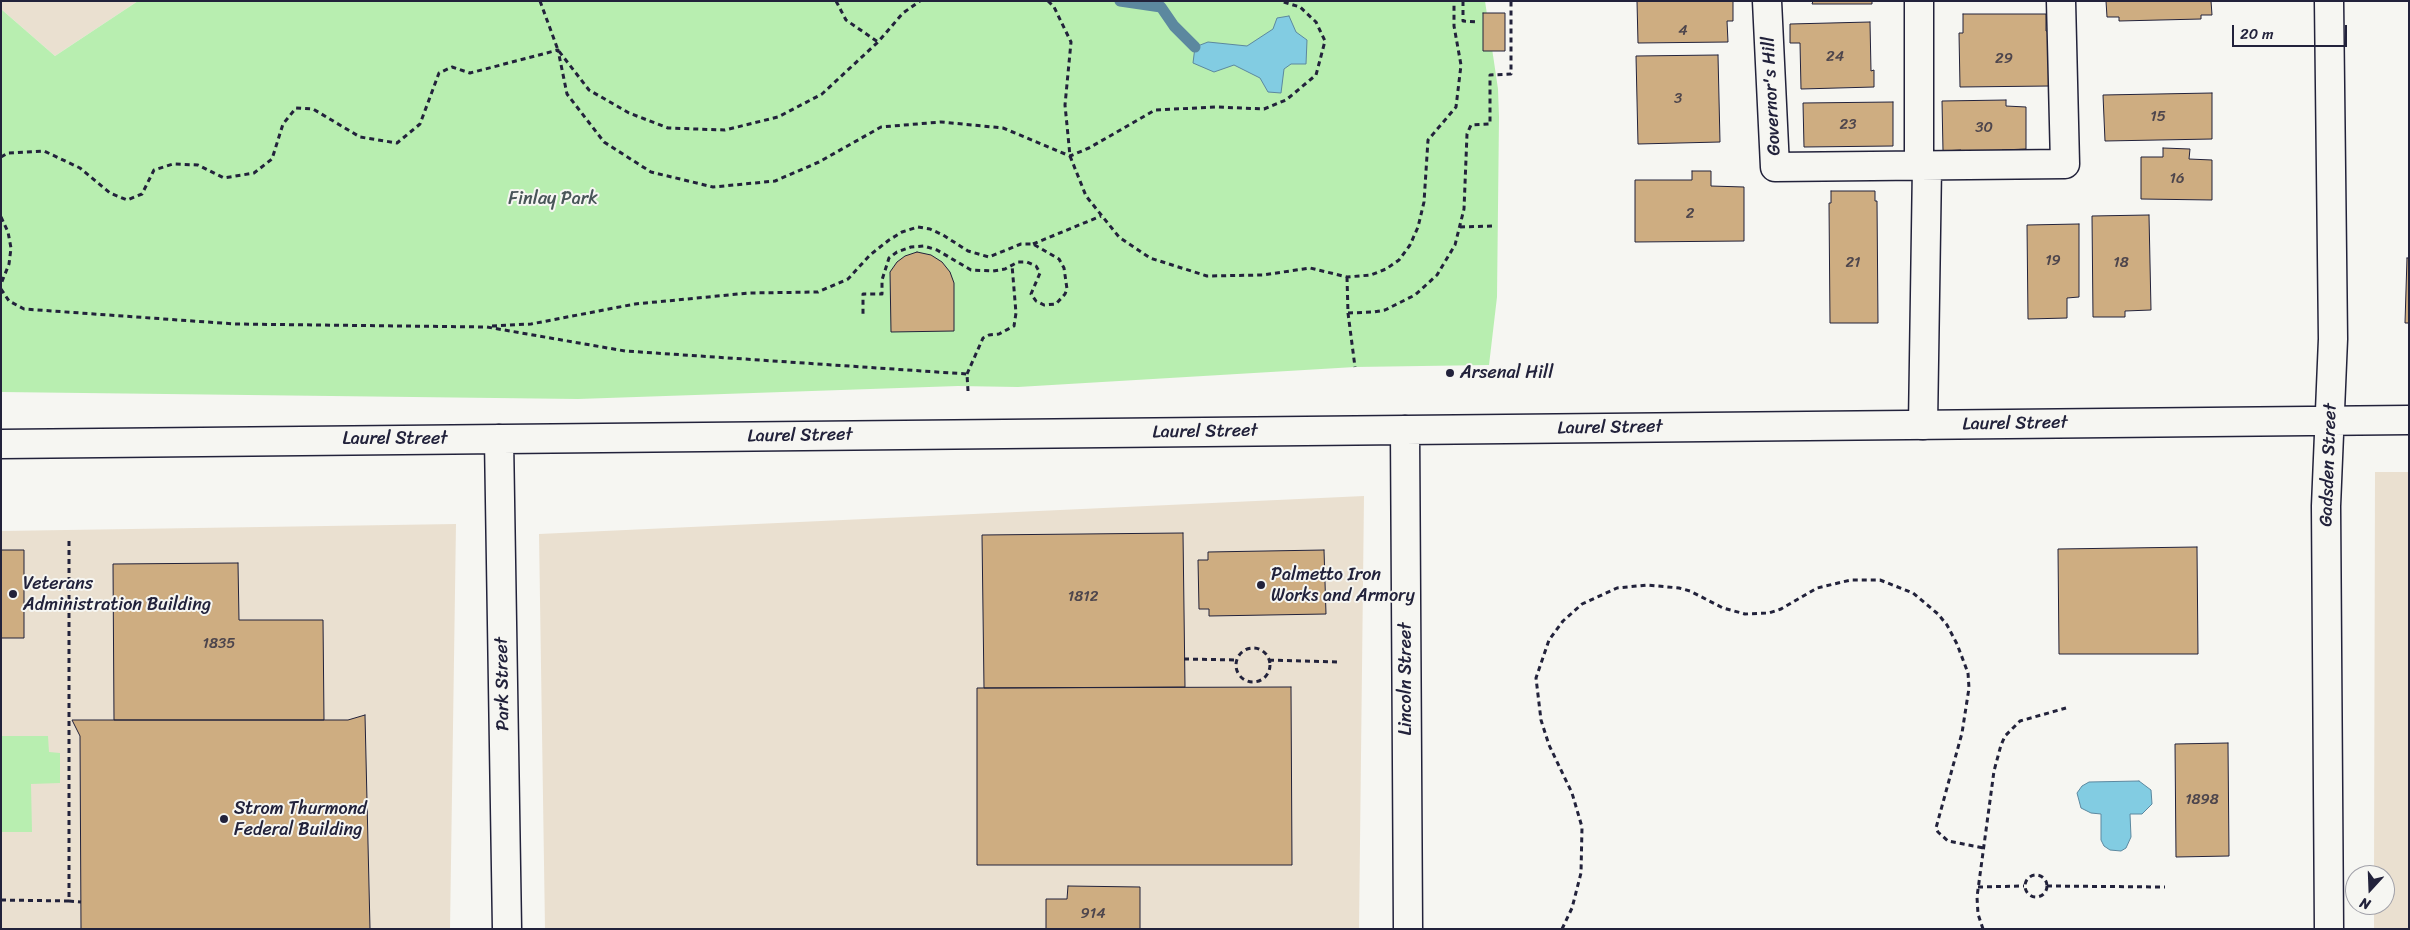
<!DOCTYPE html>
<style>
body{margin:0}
#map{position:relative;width:2410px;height:930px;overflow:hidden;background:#f6f6f2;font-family:Sriracha,sans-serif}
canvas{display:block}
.frame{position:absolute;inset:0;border:2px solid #22223b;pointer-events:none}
.north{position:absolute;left:2345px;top:865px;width:50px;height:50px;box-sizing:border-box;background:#f6f6f2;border:1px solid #a1a1a9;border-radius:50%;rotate:200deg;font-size:14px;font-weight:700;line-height:20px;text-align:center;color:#22223b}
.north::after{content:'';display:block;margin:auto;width:18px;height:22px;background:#22223b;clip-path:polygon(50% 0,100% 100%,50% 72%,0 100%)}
.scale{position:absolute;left:2232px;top:25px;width:115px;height:22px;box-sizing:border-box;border:2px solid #22223b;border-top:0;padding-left:6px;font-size:15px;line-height:18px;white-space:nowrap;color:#22223b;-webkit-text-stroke:4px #f6f6f2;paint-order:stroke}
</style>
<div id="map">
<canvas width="2410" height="930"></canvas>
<div class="frame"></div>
<div class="north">N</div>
<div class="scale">20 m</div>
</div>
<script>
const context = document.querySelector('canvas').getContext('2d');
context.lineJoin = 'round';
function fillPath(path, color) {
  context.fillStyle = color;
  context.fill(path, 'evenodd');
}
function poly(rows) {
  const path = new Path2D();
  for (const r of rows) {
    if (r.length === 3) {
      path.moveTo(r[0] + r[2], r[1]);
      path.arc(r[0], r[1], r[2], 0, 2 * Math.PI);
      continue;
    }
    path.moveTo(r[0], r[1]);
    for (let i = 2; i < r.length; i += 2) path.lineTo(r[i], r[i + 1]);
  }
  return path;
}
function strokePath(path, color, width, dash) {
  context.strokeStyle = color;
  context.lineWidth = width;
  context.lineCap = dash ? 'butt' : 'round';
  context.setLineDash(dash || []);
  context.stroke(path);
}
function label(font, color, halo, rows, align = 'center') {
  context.font = font + ' Sriracha,sans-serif';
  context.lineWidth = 4;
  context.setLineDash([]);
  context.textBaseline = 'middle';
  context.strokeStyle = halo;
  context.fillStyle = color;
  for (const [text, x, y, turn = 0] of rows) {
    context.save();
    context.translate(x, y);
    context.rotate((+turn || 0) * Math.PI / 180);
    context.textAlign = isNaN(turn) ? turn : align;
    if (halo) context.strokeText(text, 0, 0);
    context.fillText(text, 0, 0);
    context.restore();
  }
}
const built = poly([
 [1,1,138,1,55,56,1,9],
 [2375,472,2409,472,2409,929,2374,929,2374,905,2385,905,2385,875,2374,875],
 [1364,496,1359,929,545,929,539,534],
 [456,524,450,929,1,929,1,531]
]);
const green = poly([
 [138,1,1485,1,1498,89,1499,117,1497,297,1489,365,1355,367,1018,387,958,386,578,399,1,392,1,9,55,56],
 [1,736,48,736,49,752,60,753,60,783,31,784,32,832,1,832]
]);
const water = poly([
 [1289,16,1296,32,1307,40,1306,64,1291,64,1284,69,1281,93,1268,92,1260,78,1234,65,1214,72,1193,63,1195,47,1208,42,1247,46,1273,29,1277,18,1289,16],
 [2139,781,2151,790,2152,804,2142,814,2130,814,2131,837,2126,848,2121,851,2110,850,2104,846,2101,840,2101,814,2091,813,2081,808,2077,793,2082,786,2089,782,2139,781]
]);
const stream = poly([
 [1120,1,1161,7,1174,26,1195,47]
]);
const building = poly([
 [1637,1,1733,1,1733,21,1727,21,1728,42,1638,43,1637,1],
 [1813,1,1872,1,1872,4,1812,4,1813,1],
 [2106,1,2211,1,2212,15,2201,15,2201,19,2119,21,2119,17,2107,17,2106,1],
 [1483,13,1505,13,1505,51,1483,51,1483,13],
 [1963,14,2046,14,2046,31,2049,31,2050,86,1960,87,1959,33,1963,33,1963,14],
 [1870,22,1871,71,1874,70,1874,87,1801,89,1800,43,1790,43,1790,24,1870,22],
 [1718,55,1720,142,1638,144,1636,56,1718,55],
 [2212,93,2212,139,2105,141,2103,95,2212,93],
 [2006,100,2006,106,2026,107,2026,149,2002,150,2002,156,1962,156,1961,150,1943,151,1942,101,2006,100],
 [1893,102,1893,146,1804,147,1803,103,1893,102],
 [2163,148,2190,149,2189,159,2212,160,2212,200,2141,199,2141,157,2163,157,2163,148],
 [1692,171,1711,171,1711,186,1744,187,1744,241,1635,242,1635,180,1692,180,1692,171],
 [1831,191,1875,191,1875,201,1877,201,1878,323,1830,323,1829,203,1831,203,1831,191],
 [2149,215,2151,310,2125,311,2125,317,2093,317,2092,216,2149,215],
 [2079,224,2079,297,2067,298,2067,318,2028,319,2027,225,2079,224],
 [917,252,931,255,942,262,950,272,954,283,954,331,891,332,890,272,897,262,905,256,917,252],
 [2407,258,2409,258,2409,323,2405,323,2407,258],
 [1183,533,1185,687,984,688,982,535,1183,533],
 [2197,547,2198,654,2059,654,2058,549,2197,547],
 [1,550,24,550,24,638,1,638,1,550],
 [1324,550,1326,614,1209,616,1209,609,1199,609,1198,560,1208,560,1208,552,1324,550],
 [238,563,239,620,323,620,324,720,114,720,113,564,238,563],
 [1291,687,1292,865,977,865,977,688,1291,687],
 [365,715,370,929,81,929,80,736,72,720,348,720,365,715],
 [2228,743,2229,856,2176,857,2175,744,2228,743],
 [1068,886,1140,887,1140,929,1046,929,1046,899,1067,899,1068,886]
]);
const path = poly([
 [540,1,558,50,589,90,629,113,668,128,725,130,778,117,822,94,878,42,903,13,920,1],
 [836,1,846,20,878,42],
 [1048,1,1054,7,1071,42,1065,105,1070,156,1086,196,1119,237,1150,258,1207,276,1263,275,1310,268,1347,277,1371,275,1386,269,1399,260,1410,245,1418,227,1424,202,1428,140,1456,107,1461,65,1454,26,1454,1],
 [1463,1,1463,21,1479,22],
 [1,157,8,153,44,151,80,168,110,193,127,200,142,194,154,170,173,164,198,165,224,178,254,173,272,159,283,124,296,108,313,109,360,137,397,143,420,124,439,73,452,67,470,73,558,50,567,94,604,142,651,172,713,187,775,181,819,162,881,127,941,122,1003,128,1070,156,1089,148,1155,110,1216,107,1264,109,1286,100,1316,75,1325,41,1316,22,1300,7,1280,1],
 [1,217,8,232,11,248,9,264,1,284],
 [1460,227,1493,226],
 [1033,244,1101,216],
 [1347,277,1348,313,1355,367],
 [1,289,9,301,24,309,235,324,487,327,625,351,967,374,968,391],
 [1348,313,1374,312,1385,310,1415,295,1437,275,1455,245,1464,209,1467,134,1471,125,1490,124,1490,75,1511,74,1511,1],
 [492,326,531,324,635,304,749,293,818,292,848,279,870,255,889,240,902,232,918,227,930,229,943,235,968,251,989,257,1021,244,1033,244,1059,259,1064,268,1067,289,1065,294,1056,304,1044,305,1036,301,1031,294,1040,273,1036,266,1027,262,1018,262,1005,269,993,271,971,270,937,250,924,246,911,247,897,252,889,258,882,280,882,294,863,294,863,315],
 [967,374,983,338,989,335,999,334,1014,326,1016,313,1012,265],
 [1253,665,17],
 [1184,659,1238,660],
 [1269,660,1340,662],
 [2036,886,11],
 [2047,886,2165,887],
 [1978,887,2024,886],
 [1,900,69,901,69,539],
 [69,901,81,902],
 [1562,929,1572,908,1581,873,1582,827,1572,793,1549,745,1541,720,1536,678,1549,640,1563,621,1582,604,1617,588,1647,585,1679,588,1690,591,1723,608,1745,614,1769,613,1781,609,1817,588,1851,580,1880,580,1913,593,1938,614,1947,625,1957,644,1968,673,1969,688,1962,733,1936,828,1938,832,1948,841,1984,848],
 [1983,929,1978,914,1977,897,1994,771,2001,745,2005,736,2020,721,2066,708]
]);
const street = poly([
 [1767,1,1775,167,2065,164,2061,1],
 [1919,1,1919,166],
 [1923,425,1927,166]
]);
const secondary = poly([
 [2329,1,2333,339,2326,506,2329,929],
 [1405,430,1408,929],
 [499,439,507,929],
 [1,444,2409,420]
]);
const markers = [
 [1450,373,5,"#22223b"],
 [1261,585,5,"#22223b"],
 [13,594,5,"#22223b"],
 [224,819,5,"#22223b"]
];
const numberNames = [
 ["4",1683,31],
 ["24",1835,57],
 ["29",2004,59],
 ["3",1678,99],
 ["15",2158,117],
 ["23",1848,125],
 ["30",1984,128],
 ["16",2177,179],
 ["2",1690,214],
 ["19",2053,261],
 ["21",1853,263],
 ["18",2121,263],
 ["1812",1083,597],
 ["1835",219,644],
 ["1898",2202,800],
 ["914",1093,914]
];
const streetNames = [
 ["Governor's Hill",1772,96,-93],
 ["Laurel Street",2015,424,-1],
 ["Laurel Street",1610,428,-1],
 ["Laurel Street",1205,432,-1],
 ["Laurel Street",800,436,-1],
 ["Laurel Street",395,439],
 ["Gadsden Street",2329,465,-88],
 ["Lincoln Street",1406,679,-90],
 ["Park Street",503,684,-91]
];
const parkNames = [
 ["Finlay Park",553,199]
];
const poiNames = [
 ["Arsenal Hill",1460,373],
 ["Palmetto Iron",1271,575],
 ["Works and Armory",1271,596],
 ["Veterans",23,584],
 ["Administration Building",23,605],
 ["Strom Thurmond",234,809],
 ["Federal Building",234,830]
];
fillPath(built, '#eae0d0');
fillPath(green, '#b8eeb0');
fillPath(water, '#82cce2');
strokePath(water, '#5c889f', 1);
strokePath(stream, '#5c889f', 11);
fillPath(building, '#cead81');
strokePath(building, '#22223b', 1);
strokePath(street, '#22223b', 31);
strokePath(secondary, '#22223b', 31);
strokePath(path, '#22223b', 3, [5, 4]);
strokePath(street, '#f6f6f2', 28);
strokePath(secondary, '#f6f6f2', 28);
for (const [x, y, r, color] of markers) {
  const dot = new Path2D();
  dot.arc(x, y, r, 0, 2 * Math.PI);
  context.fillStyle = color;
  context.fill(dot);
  strokePath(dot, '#f6f6f2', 2);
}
label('15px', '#4d454c', null, numberNames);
label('18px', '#22223b', '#f6f6f2', streetNames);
label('18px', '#485558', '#f6f6f2', parkNames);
label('18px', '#22223b', '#f6f6f2', poiNames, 'left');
</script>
